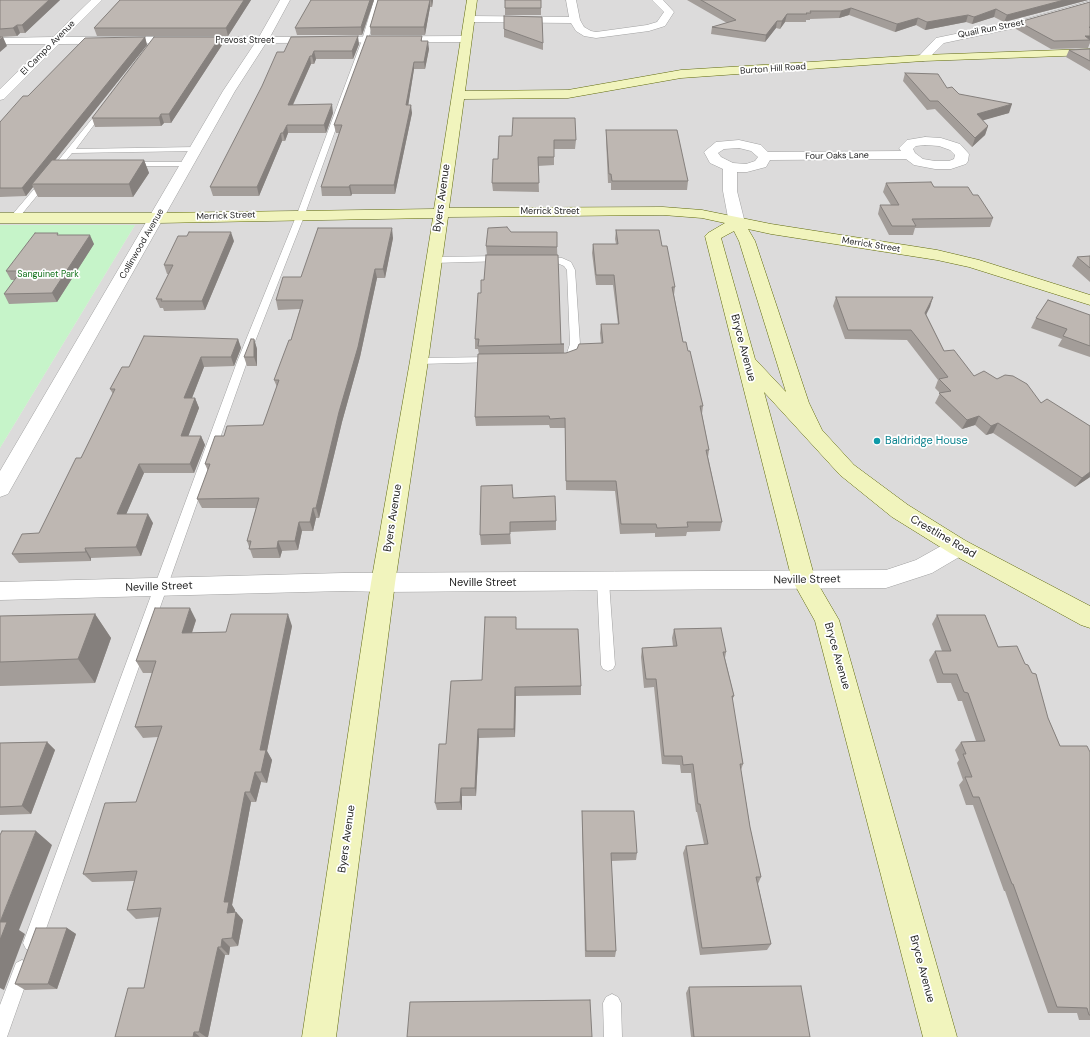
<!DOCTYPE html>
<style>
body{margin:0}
canvas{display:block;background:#eeebe5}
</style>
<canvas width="1090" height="1037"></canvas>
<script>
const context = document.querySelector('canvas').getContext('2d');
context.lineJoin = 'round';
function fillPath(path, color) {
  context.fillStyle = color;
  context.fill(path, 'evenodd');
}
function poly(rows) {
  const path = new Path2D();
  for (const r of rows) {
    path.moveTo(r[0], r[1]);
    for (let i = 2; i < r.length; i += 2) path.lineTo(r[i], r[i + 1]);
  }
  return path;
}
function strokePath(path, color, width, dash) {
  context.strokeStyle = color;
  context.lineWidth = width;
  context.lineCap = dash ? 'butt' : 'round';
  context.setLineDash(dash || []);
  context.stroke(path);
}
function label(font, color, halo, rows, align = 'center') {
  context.font = font + ' "DM Sans",sans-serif';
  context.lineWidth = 3.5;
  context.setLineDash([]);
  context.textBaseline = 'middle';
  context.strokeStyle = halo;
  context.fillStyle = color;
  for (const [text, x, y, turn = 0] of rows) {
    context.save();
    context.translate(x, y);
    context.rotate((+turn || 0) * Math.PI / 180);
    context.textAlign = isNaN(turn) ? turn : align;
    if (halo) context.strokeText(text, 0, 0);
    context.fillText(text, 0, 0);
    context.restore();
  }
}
const residential = poly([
 [0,0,1090,0,1090,1037,0,1037,0,448,135,225,0,225]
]);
const park = poly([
 [0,225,135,225,0,448]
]);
const lane = poly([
 [374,0,380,0,368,40,305,214,247,362,41,943,38,949,32,952,26,949,23,943,237,362,297,214,362,40,374,0],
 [102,108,105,110,76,149,196,147,200,149,196,151,72,153,17,220,11,220,10,218,11,216,53,167,100,109,102,108],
 [127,162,187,162,191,164,187,166,127,166,127,162],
 [502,256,506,259,505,261,433,263,429,260,433,257,502,256],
 [542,256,562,258,571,262,575,270,580,344,576,357,562,362,557,359,558,357,567,353,570,344,567,270,564,266,557,263,539,261,538,259,539,257,542,256],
 [494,357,499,360,498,362,419,364,414,361,419,358,494,357],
 [603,577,608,578,609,582,615,665,613,669,608,671,603,669,601,665,597,582,598,578,603,577],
 [22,960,28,963,31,969,7,1037,0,1037,0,1005,16,963,22,960],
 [612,994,618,997,621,1003,622,1037,604,1037,603,1003,606,997,612,994]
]);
const street = poly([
 [91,0,102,0,65,37,259,37,280,0,290,0,270,37,466,36,471,39,466,42,266,43,235,91,8,494,0,497,0,471,223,91,255,43,59,44,4,99,0,100,0,89,46,44,0,44,0,38,53,37,91,0],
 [566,0,576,0,580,20,584,27,591,31,596,32,647,25,657,22,664,12,652,0,663,0,674,12,665,26,649,31,596,38,584,36,576,31,571,23,470,22,465,19,470,16,569,17,566,0],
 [1090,1,1090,7,1029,25,944,43,927,60,923,61,919,60,917,58,936,38,1023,20,1090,1],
 [925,137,941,138,960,144,969,154,968,161,966,164,951,169,935,169,914,165,906,159,770,160,766,167,747,172,737,172,737,191,745,223,742,226,737,228,732,226,729,223,723,191,723,169,710,163,704,152,716,142,739,140,761,145,768,152,901,151,899,148,907,140,925,137],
 [925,145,939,146,950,150,955,155,954,159,949,161,935,161,923,159,915,153,913,149,916,146,925,145],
 [739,148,751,151,758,157,755,161,746,164,733,163,721,157,718,153,724,149,739,148],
 [958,538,966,541,969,547,966,553,932,573,886,588,383,592,343,591,0,600,0,582,343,573,886,570,916,560,950,541,958,538]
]);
const secondary = poly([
 [467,0,477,0,465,91,568,90,681,70,923,55,1090,49,1090,55,923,61,681,78,568,98,464,99,449,208,663,207,702,210,771,224,937,250,979,260,1090,295,1090,305,969,267,937,260,771,234,748,229,755,241,809,403,822,430,854,465,908,505,966,541,1090,606,1090,628,1081,625,950,553,892,517,840,475,764,392,815,579,839,620,957,1037,923,1037,815,621,792,580,705,236,708,233,725,223,702,218,663,215,448,217,428,361,395,583,336,1037,302,1037,371,583,410,361,433,218,157,223,0,223,0,213,157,213,434,209,467,0],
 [734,231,739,241,786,392,755,359,721,238,734,231]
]);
const wall = poly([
 [0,0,60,0,25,33,20,33,17,36,0,37],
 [120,0,251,0,228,36,97,36,94,28],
 [374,0,362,35,297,35,295,28],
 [378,0,433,0,432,7,430,7,425,35,371,35,370,27],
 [541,0,541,15,505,15,505,8],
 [687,0,1088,0,1004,22,994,17,972,24,966,22,925,30,916,25,895,32,849,15,839,18,810,19,810,20,806,20,806,22,785,22,780,29,776,28,765,42,711,34,712,27,727,23],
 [1090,2,1090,43,1088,48,1051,49,1016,29,1019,22],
 [504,29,543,43,543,50,504,37],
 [422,36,422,41,429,49,425,69,414,69,408,105,412,113,395,194,352,194,351,196,322,196,321,187,339,133,336,133,334,125],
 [145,37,147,45,55,160,144,160,149,173,133,197,38,197,33,187,26,196,0,197,0,122,28,96],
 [359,44,353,59,316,59,314,64,311,64,293,105,333,113,326,133,288,133,285,141,282,141,259,196,213,196,210,187,284,52],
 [222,45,171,123,164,123,161,126,95,127,92,118],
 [1090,49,1090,71,1066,57,1069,50],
 [905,73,947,88,959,94,1009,113,982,120,988,126,985,135,972,147,935,109,927,110,903,81],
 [606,130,688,181,687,190,611,190,611,183,608,183,606,139],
 [499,136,576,140,575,149,554,149,554,165,538,166,539,192,493,191,492,183,498,159],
 [886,183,934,187,973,195,993,218,990,227,915,228,913,235,889,235,878,214,880,205,891,205,883,192],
 [616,230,662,246,675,287,674,295,683,342,703,406,702,414,709,450,708,457,722,522,720,531,687,532,686,536,655,537,655,533,620,534,615,491,566,490,565,428,550,428,549,425,476,426,475,417,479,354,478,349,475,349,475,339,481,293,484,280,487,255,486,246,511,232,557,247,561,344,564,344,564,353,566,353,601,343,600,333,601,324,618,324,613,285,596,285,592,253,593,244,616,244,615,239],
 [60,235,94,244,57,302,9,304,4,294,15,280,11,280,6,271],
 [393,238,385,278,377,278,360,357,342,422,319,518,316,518,313,531,302,531,298,550,282,551,280,558,253,558,247,541,256,508,202,508,197,499,208,471,205,464,224,436,263,425,277,387,274,380,291,340,300,309,278,310,276,300,301,277],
 [234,241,205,310,164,311,163,308,160,308,156,299,169,274,167,274,164,265],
 [1090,256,1090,282,1072,266,1077,257],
 [836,297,933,297,926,314,944,351,974,376,997,379,1041,403,1090,426,1090,477,1075,487,993,433,986,435,975,425,962,429,935,403,940,393,935,388,938,380,907,340,845,339,833,306],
 [1090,315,1090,357,1058,346,1062,339,1031,328,1036,318],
 [238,339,241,348,234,366,204,367,192,398,195,398,199,408,188,436,201,436,205,445,194,473,144,473,126,514,153,523,141,556,91,558,91,561,19,563,12,554,39,533,81,458,113,394,110,389,129,367],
 [254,339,257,349,257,366,247,366,244,357],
 [513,498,556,521,556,530,510,532,511,544,481,545,480,535],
 [95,614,111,638,95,683,0,686,0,616],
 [937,615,998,647,1048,718,1060,746,1090,752,1090,1020,1079,1020,1077,1013,1048,1013,1005,891,1004,891,973,805,966,805,959,785,963,780,957,763,959,760,955,750,961,742,976,741,962,701,958,701,951,683,937,683,929,660,935,651,942,651,932,624],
 [196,620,192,633,226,632,292,626,267,751,272,760,267,783,261,782,256,802,251,802,232,905,235,910,235,912,236,912,243,920,238,946,230,947,229,955,225,955,208,1037,115,1037,144,988,159,917,136,919,127,910,134,881,92,882,83,874,136,802,158,737,143,738,135,727,152,673,143,673,136,661],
 [517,629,581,686,581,695,516,696,515,737,479,738,476,796,462,796,462,810,437,810,435,803,482,680],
 [674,629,726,652,725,658,734,696,732,700,743,764,741,770,750,827,761,877,758,884,771,944,767,950,700,955,683,853,686,846,704,844,697,812,696,812,691,773,681,773,680,765,662,764,654,687,644,688,641,657,642,648,673,646,672,638],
 [47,742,55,750,31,814,0,815,0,743],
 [582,811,637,853,636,860,611,861,616,951,615,957,585,957,582,819],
 [67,928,76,934,57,989,25,990,15,984],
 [689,987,810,1037,691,1037,686,993]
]);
const shadedWall = poly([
 [49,0,60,0,25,33,22,25],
 [244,0,251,0,228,36,226,28],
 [370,0,374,0,362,35,361,27],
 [430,0,430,7,425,35,424,27],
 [431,0,433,0,432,7],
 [1064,0,1088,0,1004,22,1007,15],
 [851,8,849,15,839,18,841,11],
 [996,9,994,17,972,24,974,17],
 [787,14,785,22,780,29,782,21],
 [968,15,966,22,925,30,927,22],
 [918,18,916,25,895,32,897,24],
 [777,21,776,28,765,42,766,35],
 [17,25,20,33,17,36,13,28],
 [358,36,359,44,353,59,352,51],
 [1085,36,1090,36,1090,40],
 [3,37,7,46,0,52,0,40],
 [145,37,147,45,36,184,32,184,33,187,26,196,22,188],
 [220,37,222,45,171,123,169,114],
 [428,41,429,49,425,69,424,62],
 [314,51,316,59,314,64,312,56],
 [310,56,311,64,289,113,288,105],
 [414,62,414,69,407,113,406,105],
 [332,104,333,113,326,133,324,125],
 [1012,104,1009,113,974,123,977,114],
 [411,105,412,113,395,194,394,185],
 [161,114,164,123,161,126,159,118],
 [287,125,288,133,285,141,283,133],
 [988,126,985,135,972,147,975,138],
 [281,133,282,141,259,196,257,187],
 [144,160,149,173,133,197,129,184],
 [350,185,352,194,351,196,349,187],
 [392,228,393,238,385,278,383,269],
 [231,232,234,241,205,310,202,301],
 [90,235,94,244,57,302,52,293],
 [375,269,377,278,360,357,342,422,319,518,316,508,339,412],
 [933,297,930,307,922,323,925,313],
 [238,339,241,348,234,366,231,357],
 [254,339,257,349,257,366,254,357],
 [201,357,204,367,188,408,184,398],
 [195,398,199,408,185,445,181,436],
 [979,416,975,425,962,429,967,420],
 [998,423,993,433,986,435,991,426],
 [201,436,205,445,194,473,190,464],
 [139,464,144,473,122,524,117,514],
 [1090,472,1090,477,1075,487,1082,478],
 [313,508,316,518,313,531,310,522],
 [148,514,153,523,141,556,136,547],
 [299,522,302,531,298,550,295,541],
 [278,541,282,551,280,558,277,548],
 [85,548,91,558,91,561,86,552],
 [190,608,196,620,188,644,182,633],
 [95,614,111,638,95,683,78,659],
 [288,614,292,626,267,751,272,760,267,783,261,772,260,750],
 [515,687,516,696,515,737,514,729],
 [478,729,479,738,476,796,475,788],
 [47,742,55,750,31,814,22,806],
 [255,772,261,782,256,802,250,792],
 [461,788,462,796,462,810,460,802],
 [245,792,251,802,232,905,235,910,234,921,227,913,224,902],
 [36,831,52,845,19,930,25,934,4,990,0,988,0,922],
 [236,912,243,920,238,946,232,938],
 [67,928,76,934,57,989,48,984],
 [222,939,230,947,229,955,221,947],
 [218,947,225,955,208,1037,206,1037,199,1032],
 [194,1032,200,1037,193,1037]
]);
const building = poly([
 [0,0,49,0,22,25,17,25,13,28,0,29,0,0],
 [120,0,244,0,226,28,94,28,120,0],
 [311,0,370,0,361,27,295,28,311,0],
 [378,0,430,0,424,27,370,27,378,0],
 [505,0,541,0,541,8,505,8,505,0],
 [701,0,1064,0,1007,15,996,9,974,17,968,15,927,22,918,18,897,24,851,8,841,11,810,11,811,13,806,13,807,14,787,14,782,21,777,21,766,35,712,27,736,20,701,0],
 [1090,2,1090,27,1089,27,1090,28,1090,36,1085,36,1090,40,1054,41,1019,22,1090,2],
 [504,16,542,17,543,43,504,29,504,16],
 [358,36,352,51,314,51,312,56,310,56,288,105,332,104,324,125,287,125,283,133,281,133,257,187,210,187,262,86,277,52,284,52,291,37,358,36],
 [367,36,422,36,421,41,428,41,424,62,414,62,406,105,411,105,394,185,350,185,349,187,321,187,342,125,334,125,367,36],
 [0,37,3,37,0,40,0,37],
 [145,37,22,188,0,188,0,122,23,96,28,96,85,38,145,37],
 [154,37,220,37,169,114,161,114,159,118,92,118,154,37],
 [1090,49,1090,61,1069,50,1090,49],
 [905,73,938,74,947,88,952,87,959,94,1012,104,977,114,988,126,975,138,938,101,930,101,905,73],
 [513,118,575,118,576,140,554,140,554,157,538,157,539,183,492,183,493,159,498,159,499,136,512,136,513,118],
 [606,130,677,130,688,181,612,181,611,174,609,174,606,130],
 [52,160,144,160,129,184,32,184,52,160],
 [931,182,934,187,968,187,973,195,978,195,993,218,912,219,916,226,892,226,880,205,899,205,886,183,931,182],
 [507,227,511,232,557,232,557,247,486,246,488,228,507,227],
 [318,228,392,228,383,269,375,269,358,347,339,412,316,508,313,508,310,522,299,522,295,541,278,541,277,548,249,549,251,541,247,541,259,498,197,499,210,464,205,464,215,436,224,436,227,426,263,425,279,380,274,380,289,340,291,340,303,300,276,300,283,277,301,277,318,228],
 [616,230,659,230,662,246,667,246,675,287,672,287,683,342,686,342,688,351,690,351,703,406,700,406,709,450,706,450,722,522,687,522,688,527,657,528,656,524,621,524,616,481,566,481,565,418,550,419,549,416,475,417,478,354,566,353,577,349,579,344,603,343,601,324,619,324,614,275,596,275,593,244,618,244,616,230],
 [189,232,231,232,202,301,161,301,162,299,156,299,173,265,164,265,178,236,187,236,189,232],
 [35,233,58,233,57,235,90,235,52,293,4,294,21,271,6,271,35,233],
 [486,255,558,255,561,344,564,344,478,346,479,339,475,339,478,293,481,293,481,280,484,280,486,255],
 [1090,256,1090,268,1077,257,1090,256],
 [836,297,933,297,925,313,944,351,954,350,974,376,984,371,997,379,1005,375,1013,376,1027,384,1041,403,1047,399,1090,426,1090,472,1082,478,998,423,991,426,979,416,967,420,939,393,951,391,939,379,948,377,911,330,848,330,836,297],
 [1048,300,1090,315,1090,346,1063,336,1067,329,1036,318,1048,300],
 [144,336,238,339,231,357,201,357,184,398,195,398,181,436,201,436,190,464,139,464,117,514,148,514,136,547,85,548,86,552,12,554,22,534,39,533,76,458,81,458,115,389,110,389,122,367,129,367,144,336],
 [251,339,254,339,254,357,244,357,251,339],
 [512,485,513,498,555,496,556,521,510,522,510,534,480,535,481,486,512,485],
 [155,608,190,608,182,633,226,632,231,614,288,614,260,750,266,750,261,772,255,772,250,792,245,792,224,902,229,902,227,913,236,912,232,938,222,939,221,947,218,947,199,1032,194,1032,193,1037,115,1037,128,988,144,988,161,908,127,910,137,871,83,874,105,803,136,802,162,726,135,727,156,661,136,661,155,608],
 [95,614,78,659,0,662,0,616,95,614],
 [937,615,985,615,998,647,1017,646,1025,664,1028,665,1032,673,1036,674,1048,718,1060,746,1087,746,1090,752,1090,1015,1089,1015,1087,1008,1057,1007,1013,884,1012,884,979,797,973,797,965,777,972,777,963,754,966,754,961,742,985,741,968,693,964,692,957,674,943,674,935,651,951,651,937,615],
 [485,617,516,617,516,629,578,629,581,686,515,687,514,729,478,729,475,788,461,788,460,802,435,803,439,744,446,744,451,681,482,680,485,617],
 [721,628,726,652,723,652,734,696,732,696,743,764,740,764,750,827,761,877,756,877,771,944,702,948,686,846,708,844,700,804,698,804,693,764,683,765,682,756,664,756,656,679,646,679,642,648,677,646,674,629,721,628],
 [47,742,22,806,0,807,0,743,47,742],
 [582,811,634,811,637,853,611,853,616,951,586,951,582,811],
 [2,831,36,831,0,922,0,835,2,831],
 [0,922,7,922,0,940,0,922],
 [36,928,67,928,48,984,15,984,36,928],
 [801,986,810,1037,694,1037,689,987,801,986],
 [590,1000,592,1037,407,1037,410,1002,590,1000]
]);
const markers = [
 [877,441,4,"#0f9aa8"]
];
const farStreetnames = [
 ["Quail Run Street",991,29,-11],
 ["Prevost Street",245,41],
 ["El Campo Avenue",48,48,-45],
 ["Burton Hill Road",773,69,-4],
 ["Four Oaks Lane",837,156,-1],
 ["Merrick Street",550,212],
 ["Merrick Street",226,216,-2],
 ["Collinwood Avenue",142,244,-60],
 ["Merrick Street",871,245,9]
];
const farParknames = [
 ["Sanguinet Park",48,275]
];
const streetNames = [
 ["Byers Avenue",442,198,-82],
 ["Bryce Avenue",743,348,75],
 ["Byers Avenue",393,518,-81],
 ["Crestline Road",943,537,30],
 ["Neville Street",807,580,-1],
 ["Neville Street",483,583],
 ["Neville Street",159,587,-2],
 ["Bryce Avenue",837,656,74],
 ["Byers Avenue",347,839,-82],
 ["Bryce Avenue",922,969,75]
];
const cultureNames = [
 ["Baldridge House",885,441]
];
fillPath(residential, '#dcdbdb');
fillPath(park, '#c6f4c9');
strokePath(lane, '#a2a2a2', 1);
strokePath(street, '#a2a2a2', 1);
strokePath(secondary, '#616b0f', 1);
fillPath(lane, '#fff');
fillPath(street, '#fff');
fillPath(secondary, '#f1f4bd');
fillPath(wall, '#a39d99');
fillPath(shadedWall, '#85807d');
fillPath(building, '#beb7b2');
strokePath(building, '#85807d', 1);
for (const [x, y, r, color] of markers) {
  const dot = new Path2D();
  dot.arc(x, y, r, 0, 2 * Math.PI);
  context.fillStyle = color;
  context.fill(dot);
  strokePath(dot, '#fff', 1.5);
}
label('9px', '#1e1e1e', '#fff', farStreetnames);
label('9px', '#15731d', '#fff', farParknames);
label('11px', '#1e1e1e', '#fff', streetNames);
label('11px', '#0d838f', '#fff', cultureNames, 'left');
</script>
